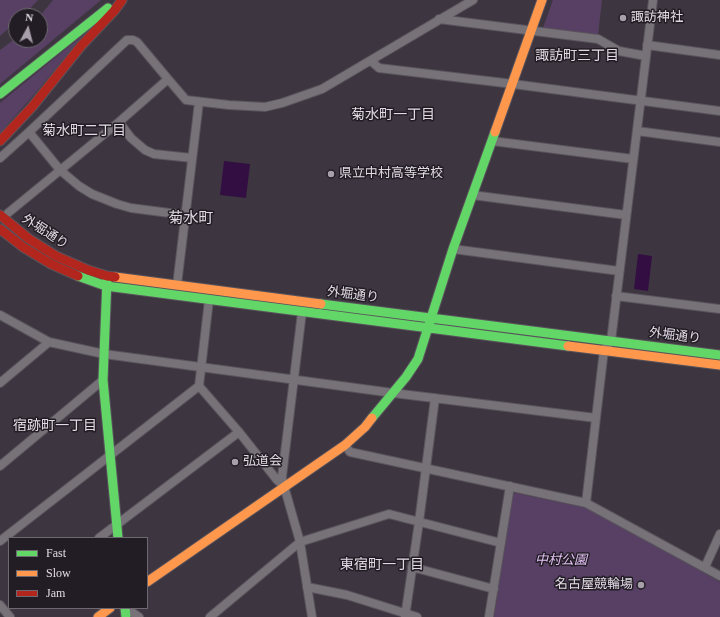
<!DOCTYPE html>
<meta charset="utf-8">
<style>
body{margin:0}
#map{position:relative;width:720px;height:617px;overflow:hidden;background:#3d3640;font-family:"Times New Roman",serif}
canvas{display:block}
.legend{position:absolute;left:8px;top:537px;width:140px;height:72px;box-sizing:border-box;background:#221d24;border:1px solid #6e6971;margin:0;padding:5px 7px;list-style:none;font-size:12px;color:#e1dae5}
.legend li{display:flex;align-items:center;gap:8px;height:20px}
.legend b{width:20px;border:1px solid #6e6971}
.north{position:absolute;left:8px;top:8px;width:40px;height:40px;box-sizing:border-box;background:#221d24;border:1px solid #6e6971;border-radius:50%;rotate:7deg;font-size:11px;font-weight:700;line-height:16px;text-align:center;color:#e1dae5}
.north::after{content:'';display:block;margin:auto;width:14px;height:18px;background:#a8a1ab;clip-path:polygon(50% 0,100% 100%,50% 72%,0 100%)}
</style>
<div id="map">
<canvas width="720" height="617"></canvas>
<ul class="legend">
<li><b style="height:5px;background:#63d668"></b>Fast</li>
<li><b style="height:5px;background:#ff974d"></b>Slow</li>
<li><b style="height:5px;background:#b3261e"></b>Jam</li>
</ul>
<div class="north">N</div>
</div>
<script>
const context = document.querySelector('canvas').getContext('2d');
context.lineJoin = 'round';
function fillPath(path, color) {
  context.fillStyle = color;
  context.fill(path, 'evenodd');
}
function poly(rows) {
  const path = new Path2D();
  for (const r of rows) {
    path.moveTo(r[0], r[1]);
    for (let i = 2; i < r.length; i += 2) path.lineTo(r[i], r[i + 1]);
  }
  return path;
}
function strokePath(path, color, width, dash) {
  context.strokeStyle = color;
  context.lineWidth = width;
  context.lineCap = dash ? 'butt' : 'round';
  context.setLineDash(dash || []);
  context.stroke(path);
}
function label(font, color, halo, rows, align = 'center') {
  context.font = font + ' "Times New Roman","Noto Sans JP",serif';
  context.lineWidth = 3;
  context.setLineDash([]);
  context.textBaseline = 'middle';
  context.strokeStyle = halo;
  context.fillStyle = color;
  for (const [text, x, y, turn = 0] of rows) {
    context.save();
    context.translate(x, y);
    context.rotate((+turn || 0) * Math.PI / 180);
    context.textAlign = isNaN(turn) ? turn : align;
    if (halo) context.strokeText(text, 0, 0);
    context.fillText(text, 0, 0);
    context.restore();
  }
}
const green = poly([
 [0,0,38,0,23,16,16,16,16,22,0,36],
 [53,0,101,0,0,84,0,50,16,38,16,40,40,40,40,16],
 [553,0,602,0,598,35,543,28],
 [84,34,32,97,0,133,0,103],
 [515,493,591,509,720,582,720,617,494,617,512,495]
]);
const water = poly([
 [224,161,250,164,246,198,220,195],
 [638,254,652,256,648,291,634,289]
]);
const street = poly([
 [439,19,598,39,619,51,646,56],
 [647,45,720,55],
 [371,61,379,68,513,84,720,111],
 [168,79,186,100,229,105,265,107,282,103,322,89,473,0],
 [119,122,131,138,145,150,154,154,192,158],
 [637,131,720,142],
 [29,132,60,170,79,186,92,194,117,204,131,208,185,215],
 [492,141,633,159],
 [0,158,29,132,127,40,133,40,137,42,168,79,119,122,8,213],
 [472,195,626,215],
 [453,249,619,271],
 [177,285,199,102],
 [616,296,720,309],
 [209,300,199,386,239,432,277,480,284,486,300,542,312,617],
 [0,315,49,342,104,354,393,393,596,418],
 [0,383,49,342],
 [345,445,350,452,586,503,720,576],
 [0,466,103,380],
 [284,486,282,477,302,312],
 [586,503,604,350,611,341,653,0],
 [99,538,239,432],
 [0,541,199,386],
 [412,567,494,589],
 [705,567,720,534],
 [307,587,347,595,417,617],
 [0,605,10,617],
 [126,608,139,617],
 [210,617,300,542,389,514,501,543],
 [405,617,419,522,435,398],
 [489,617,510,486]
]);
const fast = poly([
 [0,94,108,8],
 [78,276,106,286,568,346],
 [107,279,103,380,118,538],
 [321,304,720,355],
 [372,418,406,377,418,359,453,249,495,132],
 [125,608,126,617]
]);
const slow = poly([
 [495,132,542,0],
 [115,277,321,304],
 [568,346,720,365],
 [147,582,345,445,365,427,372,418],
 [98,617,110,608]
]);
const jam = poly([
 [0,141,32,107,81,46,114,11,122,0],
 [0,215,29,239,56,256,88,270,107,276,115,277],
 [0,229,23,247,51,264,78,276]
]);
const markers = [
 [623,18,4,"#a8a1ab"],
 [331,174,4,"#a8a1ab"],
 [235,462,4,"#a8a1ab"],
 [641,585,4,"#a8a1ab"]
];
const poiNames = [
 ["諏訪神社",631,18],
 ["県立中村高等学校",339,174],
 ["弘道会",243,462],
 ["名古屋競輪場",633,585,"right"]
];
const streetNames = [
 ["外堀通り",45,232,33],
 ["外堀通り",353,295,7],
 ["外堀通り",675,336,7]
];
const parkNames = [
 ["中村公園",561,561]
];
const neighbourhoodNames = [
 ["諏訪町三丁目",577,56],
 ["菊水町一丁目",393,115],
 ["菊水町二丁目",84,131],
 ["宿跡町一丁目",55,426],
 ["東宿町一丁目",382,565]
];
const quarterNames = [
 ["菊水町",191,219]
];
fillPath(green, '#574063');
fillPath(water, '#330e42');
strokePath(street, '#59535c', 10);
strokePath(fast, '#59535c', 11);
strokePath(slow, '#59535c', 11);
strokePath(jam, '#59535c', 11);
strokePath(street, '#767278', 8);
strokePath(fast, '#63d668', 9);
strokePath(slow, '#ff974d', 9);
strokePath(jam, '#b3261e', 9);
for (const [x, y, r, color] of markers) {
  const dot = new Path2D();
  dot.arc(x, y, r, 0, 2 * Math.PI);
  context.fillStyle = color;
  context.fill(dot);
  strokePath(dot, '#221d24', 1.5);
}
label('13px', '#e1dae5', '#221d24', poiNames, 'left');
label('13px', '#e1dae5', '#221d24', streetNames);
label('italic 13px', '#e3c1f5', '#221d24', parkNames);
label('14px', '#e1dae5', '#221d24', neighbourhoodNames);
label('15px', '#e1dae5', '#221d24', quarterNames);
</script>
